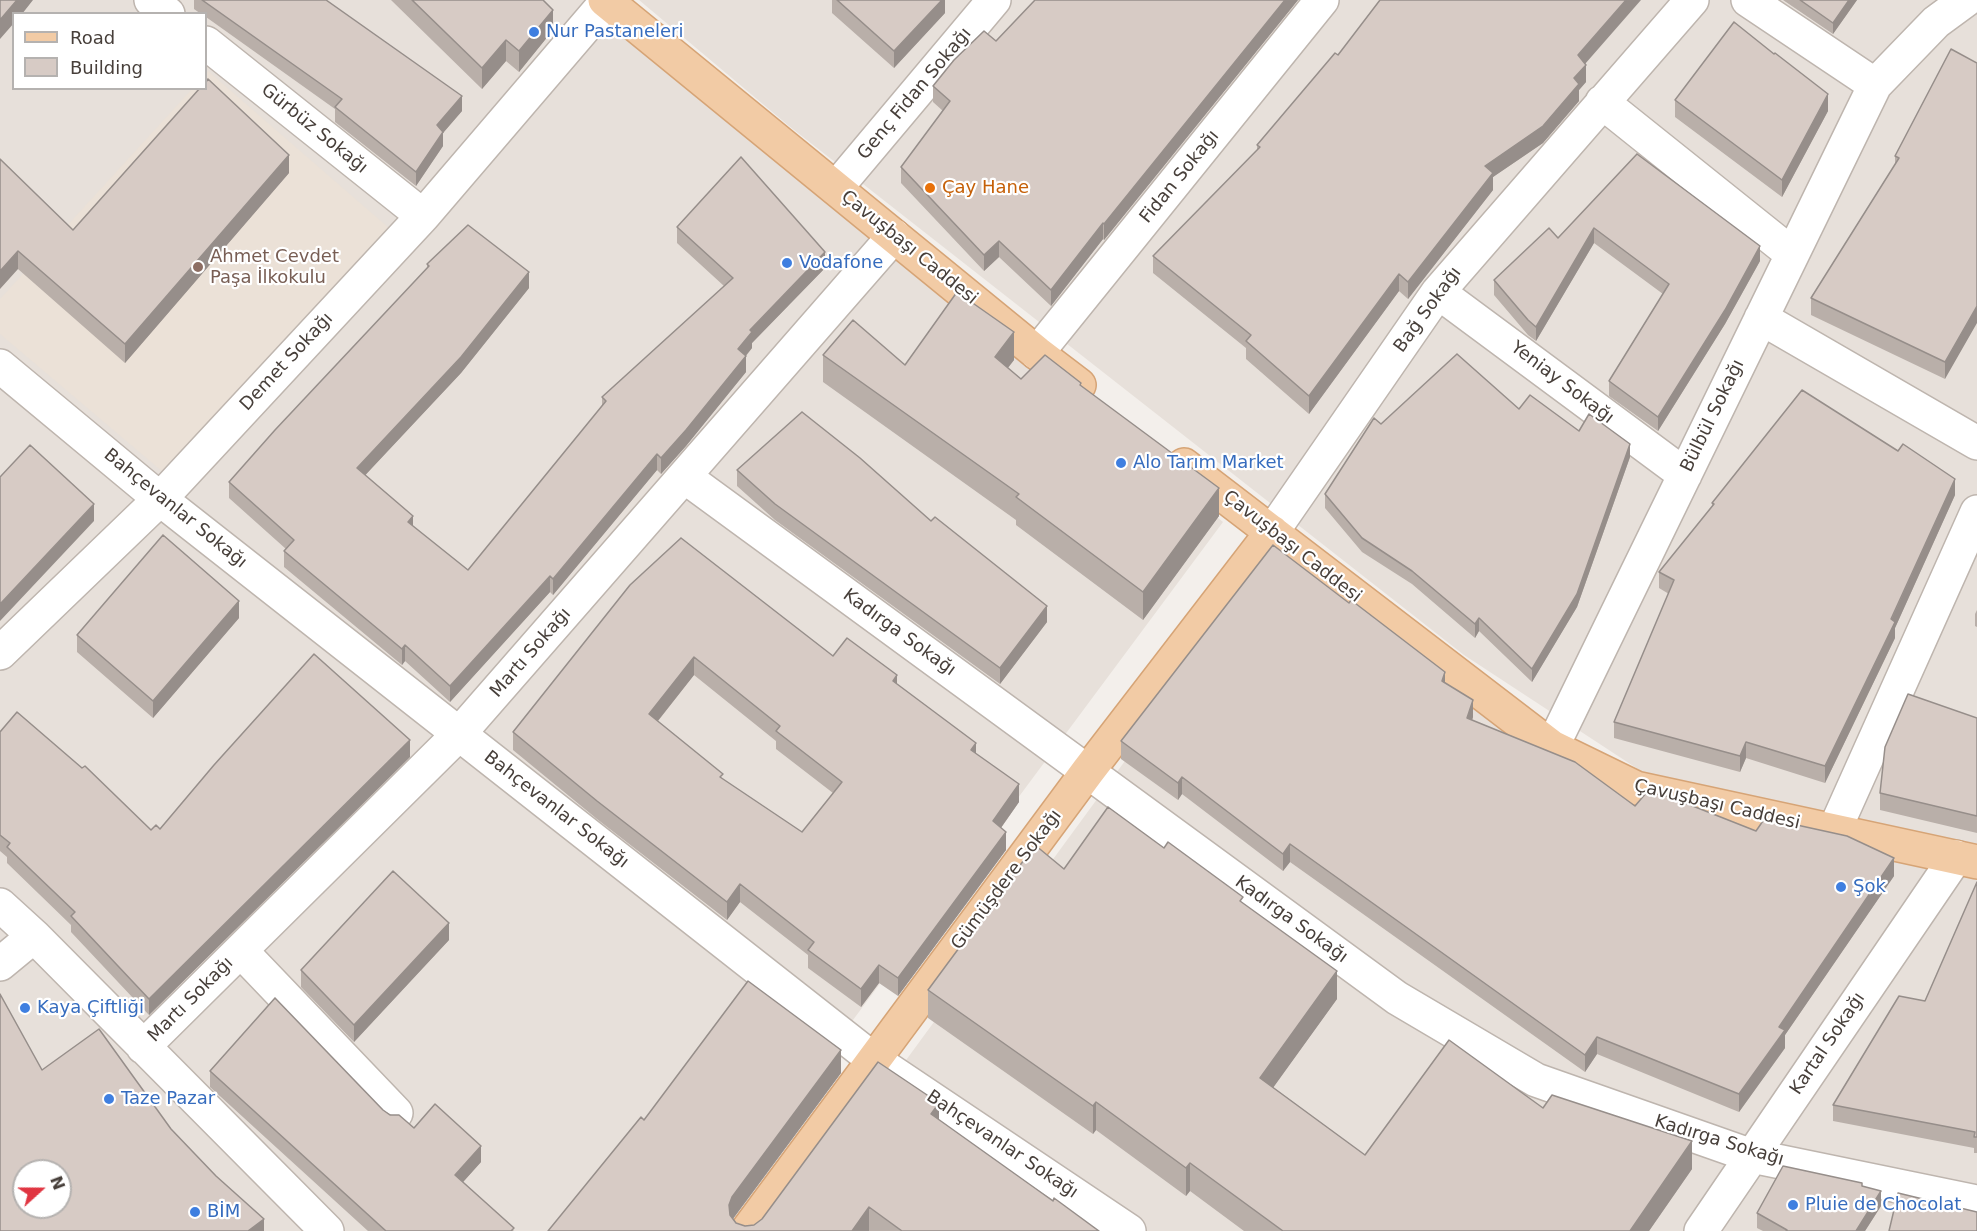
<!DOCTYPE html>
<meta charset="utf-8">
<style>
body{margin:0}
#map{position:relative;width:1977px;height:1231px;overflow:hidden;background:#f3efeb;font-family:"DejaVu Sans",sans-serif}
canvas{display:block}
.legend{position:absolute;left:12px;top:12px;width:195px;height:78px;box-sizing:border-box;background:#fff;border:2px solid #b5b2b0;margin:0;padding:8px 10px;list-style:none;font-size:18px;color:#473f3a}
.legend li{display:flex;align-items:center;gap:12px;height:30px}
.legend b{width:30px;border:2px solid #b5b2b0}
.north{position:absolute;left:12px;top:1159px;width:60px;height:60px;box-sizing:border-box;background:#fff;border:2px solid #b5b2b0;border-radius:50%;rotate:69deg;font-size:16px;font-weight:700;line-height:24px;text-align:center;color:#473f3a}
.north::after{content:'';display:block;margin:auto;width:21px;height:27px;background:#e03541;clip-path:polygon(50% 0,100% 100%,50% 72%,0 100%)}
</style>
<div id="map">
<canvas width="1977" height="1231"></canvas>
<ul class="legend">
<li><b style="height:8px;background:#f2cba5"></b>Road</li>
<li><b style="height:16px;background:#d7cbc5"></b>Building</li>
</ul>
<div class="north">N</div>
</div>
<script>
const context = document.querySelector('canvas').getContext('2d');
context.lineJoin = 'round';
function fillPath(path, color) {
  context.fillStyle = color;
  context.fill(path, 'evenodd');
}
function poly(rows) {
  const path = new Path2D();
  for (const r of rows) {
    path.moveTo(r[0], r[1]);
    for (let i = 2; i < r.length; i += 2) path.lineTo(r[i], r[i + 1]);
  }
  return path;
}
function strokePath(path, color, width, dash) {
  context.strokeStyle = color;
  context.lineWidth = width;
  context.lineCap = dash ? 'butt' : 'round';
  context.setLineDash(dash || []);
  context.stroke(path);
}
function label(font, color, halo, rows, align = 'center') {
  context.font = font + ' "DejaVu Sans",sans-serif';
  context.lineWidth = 4.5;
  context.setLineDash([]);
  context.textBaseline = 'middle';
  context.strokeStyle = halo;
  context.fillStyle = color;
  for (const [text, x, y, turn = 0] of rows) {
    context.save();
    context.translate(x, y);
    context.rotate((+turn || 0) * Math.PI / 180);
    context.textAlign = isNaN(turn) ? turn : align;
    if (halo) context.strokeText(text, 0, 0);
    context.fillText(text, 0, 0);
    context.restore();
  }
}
const residential = poly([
 [0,0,589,0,1223,522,798,1094,703,1231,0,1231],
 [14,14,206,14,206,88,14,88],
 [24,1171,60,1171,60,1207,24,1207],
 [639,0,1977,0,1977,846,1647,775,1464,655,789,126],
 [1272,560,1595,796,1977,878,1977,1231,781,1231]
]);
const education = poly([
 [208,71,397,235,170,478,0,334,0,299,192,89,206,88,206,74]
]);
const minor = poly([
 [151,0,168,14],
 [1748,0,1875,85],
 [206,43,423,216],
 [1602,102,1792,254],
 [836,188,994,0],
 [1438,292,1685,475],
 [1761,318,1977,443],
 [1037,353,1322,0],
 [0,366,160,499,874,1060,1129,1231],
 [685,477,1397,998,1536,1080,1752,1156,1977,1202],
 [1272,532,1438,292,1692,0],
 [0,653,160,499,423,216,608,0],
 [1552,747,1875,85,1936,22,1966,0],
 [1834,831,1977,512],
 [0,905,34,936,327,1231],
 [241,951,396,1113],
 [0,964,34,936],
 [143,1047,459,734,894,236],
 [1701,1231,1956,857]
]);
const major = poly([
 [605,0,1037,353,1079,385],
 [1184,465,1552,747,1636,788,1977,862],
 [747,1231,1088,771,1272,532]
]);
const wall = poly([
 [194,0,326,0,462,111,443,133,443,146,416,186,335,122,335,109,206,17,206,14,201,14,194,9],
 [391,0,543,0,553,30,519,72,506,61,482,89],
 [832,0,945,0,945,13,894,68,832,13],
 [1298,0,1104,240,1103,239,1051,306,999,257,984,271,901,183,901,167,943,111,933,102,933,86,996,41],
 [1783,0,1857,0,1833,34],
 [1951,49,1945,379,1811,315,1811,298,1895,165,1895,156],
 [1338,55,1585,64,1586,82,1579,90,1579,101,1543,143,1493,177,1493,190,1408,299,1399,291,1309,414,1246,359,1246,348,1153,273,1153,256,1257,150,1257,145],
 [1675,100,1828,111,1782,197,1675,117],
 [1637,154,1760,261,1725,324,1658,431,1609,396,1609,381,1663,294,1594,243,1536,341,1528,335,1494,295,1494,280,1558,238],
 [0,159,73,230,289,173,125,363,18,269],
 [677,227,825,268,752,343,752,348,746,356,746,372,686,446,661,474,657,470,553,595,550,592,450,702,405,661,402,665,284,567,284,551,286,549,229,498,229,482,427,268,427,264,529,288,461,373,365,475,413,526,468,570,602,406,602,397,724,286,677,243],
 [823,355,905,365,1014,360,1008,368,1021,379,1081,386,1219,516,1143,620,1016,525,1016,520,823,382],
 [1519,409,1579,431,1630,457,1577,607,1532,682,1479,631,1475,638,1412,584,1362,552,1325,508,1325,494],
 [737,470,931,521,1047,622,1000,684,775,520,737,486],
 [1955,495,1895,628,1895,638,1825,783,1746,758,1740,772,1614,738,1614,722,1669,594,1659,588,1659,572,1712,507,1712,503],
 [630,585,833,656,897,684,976,754,1019,802,1001,828,1006,850,898,996,879,983,861,1007,808,968,808,955,740,902,727,920,597,819,513,750,513,732],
 [694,675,776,741,776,749,833,793,802,832,723,779,658,721],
 [1349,603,1445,684,1473,717,1472,720,1635,806,1756,831,1894,876,1785,1035,1785,1048,1739,1112,1597,1054,1585,1072,1290,862,1283,871,1182,794,1178,800,1121,759,1121,741],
 [1977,610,1977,627,1975,626,1975,614],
 [239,618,153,718,77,652,77,635],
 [1977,718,1977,833,1880,810,1880,793],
 [0,732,151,830,160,829,410,757,149,1015,71,932,71,925,7,863,7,857,0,851],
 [1164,848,1243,903,1337,999,1273,1087,1365,1155,1543,1108,1692,1169,1649,1231,1244,1231,1190,1191,1186,1196,1096,1130,1093,1134,928,1018,928,990,1064,869],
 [1977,882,1977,1153,1974,1153,1974,1148,1833,1121,1833,1105,1925,1001],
 [449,940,354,1042,301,987,301,970],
 [210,1071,383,1110,414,1128,481,1162,463,1182,514,1231,368,1231,210,1087],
 [841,1073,733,1219,736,1223,745,1226,754,1225,939,1120,1053,1201,1099,1231,548,1231,644,1120],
 [1862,1186,1881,1206,1865,1231,1763,1231,1757,1228,1757,1213]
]);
const shadedWall = poly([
 [17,0,33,0,22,14,14,14,14,23,0,39,0,20],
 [942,0,945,0,945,13,894,68,894,51],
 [1285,0,1298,0,1104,240,1104,224],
 [1626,0,1641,0,1578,72,1578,55],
 [1849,0,1857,0,1833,34,1833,23],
 [553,10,553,30,519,72,519,51],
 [506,40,506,61,482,89,482,68],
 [1586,65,1586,82,1579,90,1579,101,1543,143,1493,177,1493,190,1408,299,1408,282,1485,166],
 [1828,94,1828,111,1782,197,1782,180],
 [462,96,462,111,443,133,443,146,416,186,416,172,437,125],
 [289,155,289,173,125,363,125,344],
 [1103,223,1103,239,1051,306,1051,290],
 [1594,228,1594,243,1536,341,1536,327],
 [999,241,999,257,984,271,984,255],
 [1760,246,1760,261,1725,324,1658,431,1658,417],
 [18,251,18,269,0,289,0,271],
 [825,252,825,268,752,343,752,348,738,365,738,349,750,330],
 [529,272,529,288,461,373,357,484,357,468],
 [1399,274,1399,291,1309,414,1309,396],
 [1977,306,1977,323,1945,379,1945,362],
 [1014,332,1014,360,995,384,995,357],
 [746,356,746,372,686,446,661,474,661,458],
 [1630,444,1630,457,1577,607,1532,682,1532,669],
 [657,454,657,470,553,595,553,579],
 [1955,479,1955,495,1895,628,1895,638,1825,783,1825,766],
 [1219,488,1219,516,1143,620,1143,592],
 [94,504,94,521,0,621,0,604],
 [413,516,413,532,408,522],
 [550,576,550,592,450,702,450,686],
 [239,601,239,618,153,718,153,701],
 [1047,606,1047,622,1000,684,1000,668],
 [1479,618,1479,631,1475,638,1475,624],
 [405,645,405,661,402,665,402,649],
 [694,657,694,675,649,732,649,714],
 [1445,672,1445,689,1442,681],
 [897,675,897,693,893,681],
 [1473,700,1473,717,1467,736,1467,718],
 [410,740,410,757,149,1015,149,999],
 [1746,742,1746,758,1740,772,1740,756],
 [976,743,976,761,971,750],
 [1182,777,1182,794,1178,800,1178,783],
 [1019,784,1019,802,993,839,993,821],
 [1006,832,1006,850,898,996,898,978],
 [1290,844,1290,862,1283,871,1283,854],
 [1894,858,1894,876,1785,1035,1785,1048,1739,1112,1739,1094,1779,1027],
 [740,884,740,902,727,920,727,902],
 [449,923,449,940,354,1042,354,1025],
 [879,965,879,983,861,1007,861,989],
 [1337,971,1337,999,1260,1106,1260,1078],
 [1597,1037,1597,1054,1585,1072,1585,1055],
 [841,1050,841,1073,732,1220,729,1228,729,1205,732,1197],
 [1096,1102,1096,1130,1093,1134,1093,1106],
 [939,1103,939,1126,931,1114],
 [1692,1141,1692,1169,1649,1231,1630,1231],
 [481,1146,481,1162,455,1191,455,1175],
 [1190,1163,1190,1191,1186,1196,1186,1168],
 [1881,1191,1881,1206,1865,1231,1856,1231],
 [869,1207,869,1231,852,1231],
 [264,1219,264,1231,248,1231]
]);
const building = poly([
 [0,0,17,0,0,20,0,0],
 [202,0,326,0,462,96,437,125,443,132,416,172,335,107,342,99,202,0],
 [412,0,543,0,553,10,519,51,506,40,482,68,412,0],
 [837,0,942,0,894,51,837,0],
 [1035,0,1285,0,1104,224,1103,223,1051,290,999,241,984,255,901,167,950,101,933,86,954,60,984,31,996,41,1035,0],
 [1380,0,1626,0,1578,55,1586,65,1574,78,1579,84,1543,126,1485,166,1493,173,1408,282,1399,274,1309,396,1246,341,1251,335,1153,256,1260,147,1257,145,1335,53,1338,55,1380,0],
 [1800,0,1849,0,1833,23,1800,0],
 [1734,22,1774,54,1775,53,1828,94,1782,180,1675,100,1734,22],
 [1951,49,1977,63,1977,306,1945,362,1811,298,1899,158,1895,156,1951,49],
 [208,79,289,155,125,344,18,251,0,271,0,159,73,230,200,88,206,88,206,82,208,79],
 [1637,154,1760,246,1725,310,1658,417,1609,381,1669,284,1594,228,1536,327,1528,320,1494,280,1549,228,1558,238,1637,154],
 [741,157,825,252,750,330,752,332,738,349,746,356,686,430,661,458,657,454,553,579,550,576,450,686,405,645,402,649,284,551,294,540,229,482,275,430,429,266,427,264,468,225,529,272,461,357,357,468,413,516,408,522,468,570,606,401,602,397,733,278,677,227,741,157],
 [957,292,1014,332,995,357,1021,379,1045,355,1081,383,1080,385,1219,488,1143,592,1016,497,1019,494,823,355,853,320,905,365,957,292],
 [1457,354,1519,409,1530,395,1579,431,1589,414,1630,444,1577,594,1532,669,1479,618,1475,624,1412,571,1362,538,1325,494,1374,418,1381,424,1457,354],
 [1802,390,1898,451,1903,444,1955,479,1891,619,1895,622,1825,766,1746,742,1740,756,1614,722,1674,580,1659,572,1714,504,1712,503,1802,390],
 [802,412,860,458,931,521,935,517,1047,606,1000,668,775,504,737,470,802,412],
 [30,445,94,504,0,604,0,477,30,445],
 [163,535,239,601,153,701,77,635,163,535],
 [681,538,833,656,847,638,897,675,893,681,976,743,971,750,1019,784,993,821,1006,832,898,978,879,965,861,989,808,950,814,942,740,884,727,902,597,801,513,732,630,585,681,538],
 [694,657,780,726,776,731,842,782,802,832,720,777,723,774,649,714,694,657],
 [1273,545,1349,603,1351,600,1445,672,1442,681,1473,700,1467,718,1575,762,1635,806,1647,792,1670,797,1756,831,1765,818,1847,836,1894,858,1779,1027,1785,1030,1739,1094,1597,1037,1585,1055,1290,844,1283,854,1182,777,1178,783,1121,741,1273,545],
 [314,654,410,740,149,999,71,916,75,912,7,847,10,843,0,835,0,732,17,712,82,768,85,766,151,830,156,825,160,829,214,765,314,654],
 [1908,694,1977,718,1977,816,1880,793,1885,747,1908,694],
 [1108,807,1164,848,1168,842,1243,897,1240,901,1337,971,1260,1078,1365,1155,1449,1040,1543,1108,1552,1095,1692,1141,1630,1231,1283,1231,1190,1163,1186,1168,1096,1102,1093,1106,928,990,1035,845,1064,869,1108,807],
 [393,871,449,923,354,1025,301,970,393,871],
 [1977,882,1977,1137,1974,1137,1975,1132,1833,1105,1899,996,1925,1001,1977,882],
 [748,981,841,1050,732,1197,729,1205,730,1215,736,1223,745,1226,754,1225,762,1219,878,1062,939,1103,931,1114,1053,1201,1054,1198,1099,1231,902,1231,869,1207,852,1231,548,1231,641,1117,644,1120,748,981],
 [0,994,42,1070,99,1029,171,1129,216,1176,264,1219,248,1231,0,1231,0,994],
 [24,1171,60,1171,60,1207,24,1207,24,1171],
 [275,998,383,1110,390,1115,399,1115,414,1128,435,1104,481,1146,455,1175,514,1228,511,1231,386,1231,210,1071,275,998],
 [1783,1166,1862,1183,1862,1186,1881,1191,1856,1231,1786,1231,1787,1230,1757,1213,1783,1166],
 [1898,1193,1977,1212,1977,1231,1889,1231,1898,1193]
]);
const markers = [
 [534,32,6,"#3f7fe0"],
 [930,188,6,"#e8710a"],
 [787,263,6,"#3f7fe0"],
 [198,267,6,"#8d6e63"],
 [1121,463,6,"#3f7fe0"],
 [1841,887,6,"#3f7fe0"],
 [25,1008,6,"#3f7fe0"],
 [109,1099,6,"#3f7fe0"],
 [1793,1205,6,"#3f7fe0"],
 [195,1212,6,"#3f7fe0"]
];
const shopNames = [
 ["Nur Pastaneleri",546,32],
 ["Vodafone",799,263],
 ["Alo Tarım Market",1133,463],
 ["Şok",1853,887],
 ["Kaya Çiftliği",37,1008],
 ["Taze Pazar",121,1099],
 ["Pluie de Chocolat",1805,1205],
 ["BİM",207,1212]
];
const streetNames = [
 ["Genç Fidan Sokağı",915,94,-50],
 ["Gürbüz Sokağı",314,129,39],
 ["Fidan Sokağı",1180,177,-51],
 ["Çavuşbaşı Caddesi",909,248,39],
 ["Bağ Sokağı",1428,310,-54],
 ["Demet Sokağı",287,362,-47],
 ["Yeniay Sokağı",1562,383,37],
 ["Bülbül Sokağı",1713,416,-64],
 ["Bahçevanlar Sokağı",175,509,39],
 ["Çavuşbaşı Caddesi",1292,547,38],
 ["Kadırga Sokağı",899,633,36],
 ["Martı Sokağı",531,653,-49],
 ["Çavuşbaşı Caddesi",1717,805,13],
 ["Bahçevanlar Sokağı",556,810,38],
 ["Gümüşdere Sokağı",1007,880,-53],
 ["Kadırga Sokağı",1291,920,36],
 ["Martı Sokağı",191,1000,-45],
 ["Kartal Sokağı",1828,1044,-56],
 ["Kadırga Sokağı",1719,1141,17],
 ["Bahçevanlar Sokağı",1002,1145,34]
];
const foodNames = [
 ["Çay Hane",942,188]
];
const educationNames = [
 ["Ahmet Cevdet",210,257],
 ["Paşa İlkokulu",210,278]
];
fillPath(residential, '#e7e0da');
fillPath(education, '#ebe1d7');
strokePath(minor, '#beb5ae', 36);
strokePath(major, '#d6a476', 36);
strokePath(minor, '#fff', 33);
strokePath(major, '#f2cba5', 33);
fillPath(wall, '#b9afa9');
fillPath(shadedWall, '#968e8a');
fillPath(building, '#d7cbc5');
strokePath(building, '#968e8a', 1.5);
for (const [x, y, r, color] of markers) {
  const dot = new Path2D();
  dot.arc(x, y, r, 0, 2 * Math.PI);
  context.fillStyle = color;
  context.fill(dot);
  strokePath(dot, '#fff', 2);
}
label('18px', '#366cbe', '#fff', shopNames, 'left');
label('18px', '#473f3a', '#fff', streetNames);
label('18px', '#c56008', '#fff', foodNames, 'left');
label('18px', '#785e54', '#fff', educationNames, 'left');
</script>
